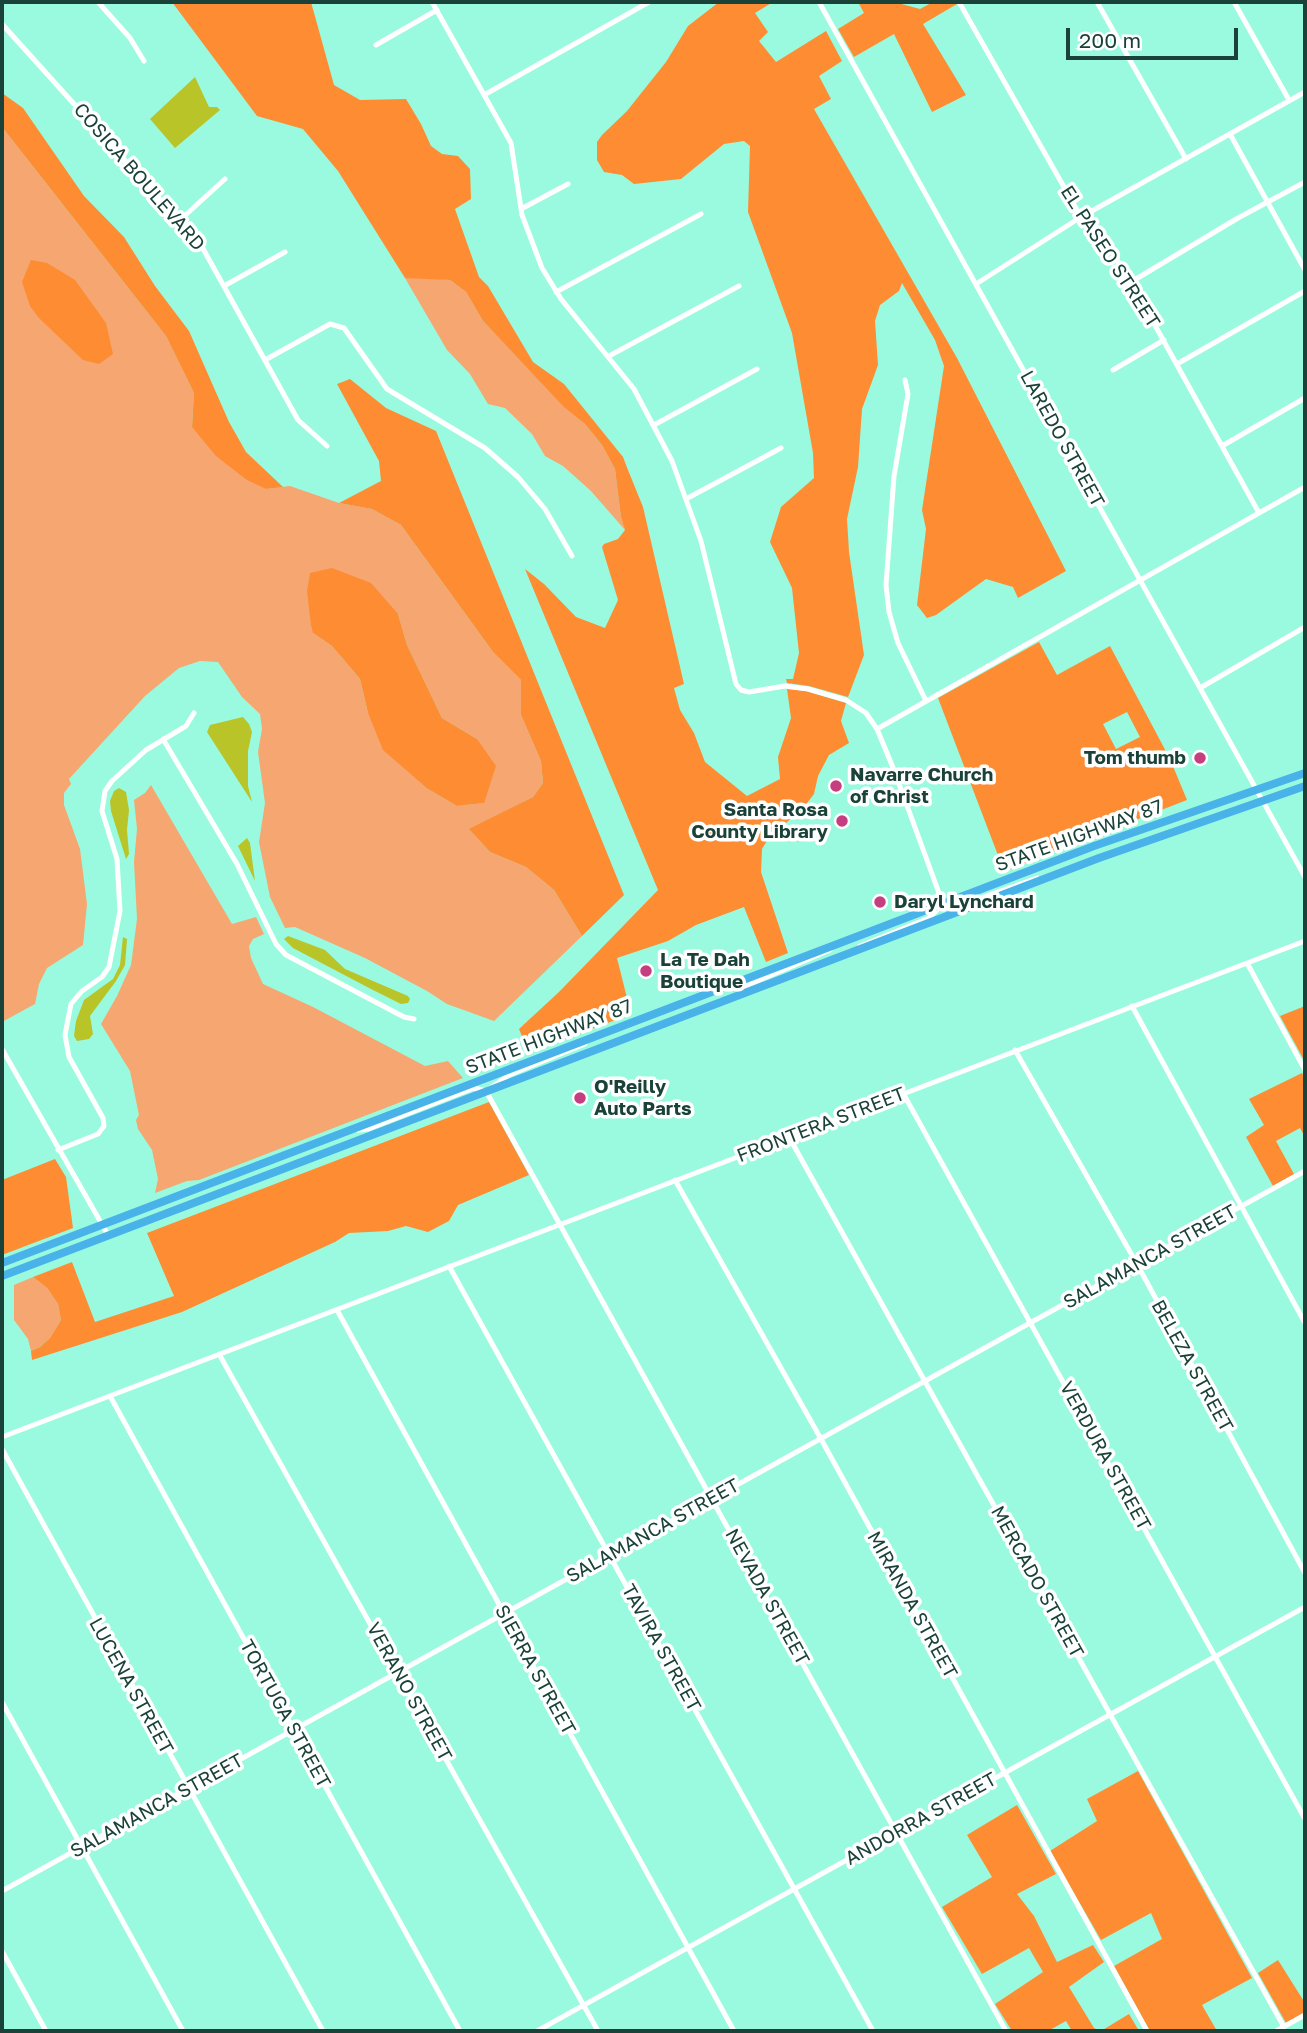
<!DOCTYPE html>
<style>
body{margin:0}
#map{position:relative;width:1307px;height:2033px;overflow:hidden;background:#9afadf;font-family:"Golos Text",sans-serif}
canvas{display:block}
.frame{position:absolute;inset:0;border:4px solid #1a4238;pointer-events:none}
.scale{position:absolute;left:1066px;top:28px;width:172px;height:32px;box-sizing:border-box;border:4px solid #1a4238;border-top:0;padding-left:9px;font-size:21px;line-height:24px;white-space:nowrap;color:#1a4238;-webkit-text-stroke:5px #fff;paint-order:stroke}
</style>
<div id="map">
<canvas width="1307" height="2033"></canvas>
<div class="frame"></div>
<div class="scale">200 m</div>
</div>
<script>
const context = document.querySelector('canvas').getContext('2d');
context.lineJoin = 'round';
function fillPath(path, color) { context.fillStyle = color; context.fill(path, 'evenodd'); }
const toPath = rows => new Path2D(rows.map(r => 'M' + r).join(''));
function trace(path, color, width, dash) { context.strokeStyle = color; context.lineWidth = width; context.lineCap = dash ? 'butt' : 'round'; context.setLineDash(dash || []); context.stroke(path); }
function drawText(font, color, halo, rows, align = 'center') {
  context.font = font + ' "Golos Text",sans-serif'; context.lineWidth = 7; context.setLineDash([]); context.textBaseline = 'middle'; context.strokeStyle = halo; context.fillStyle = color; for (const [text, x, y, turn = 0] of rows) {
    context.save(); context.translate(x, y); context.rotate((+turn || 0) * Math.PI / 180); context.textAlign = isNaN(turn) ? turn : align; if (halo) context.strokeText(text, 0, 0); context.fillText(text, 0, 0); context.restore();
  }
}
const green = toPath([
 [2,127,166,336,194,393,192,427,266,489,290,486,339,503,372,509,401,525,493,652,521,680,521,715,541,761,543,783,533,797,470,830,490,852,526,867,554,890,582,936,494,1021,447,1004,427,991,365,958,295,927,285,928,270,897,259,842,265,803,258,752,262,729,260,714,242,697,218,662,200,661,179,668,145,696,69,779,71,784,64,793,64,805,80,849,87,904,83,945,47,968,39,984,35,1004,2,1022],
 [398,614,407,645,442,718,477,739,484,803,457,806,428,789,368,713,360,679,332,646,313,633],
 [419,277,450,280,466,292,483,321,564,406,585,424,602,445,615,469,621,517,625,530,591,491,563,466,545,456,532,434,505,408,488,404,470,374,447,350,405,278],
 [151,785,232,924,256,917,264,934,253,939,249,946,251,958,263,984,313,1007,425,1066,448,1061,463,1078,199,1180,187,1181,155,1193,158,1179,152,1150,138,1129,136,1120,139,1115,130,1071,101,1024,117,996,131,965,137,919,134,862,137,829,134,800,145,793],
 [33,1277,47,1288,58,1304,61,1320,50,1338,40,1347,31,1351,28,1339,14,1320,14,1285]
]);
const forest = toPath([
 [172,2,311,2,334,85,360,100,406,99,421,124,431,146,442,154,458,156,470,169,471,199,455,209,479,277,488,286,533,362,564,384,623,457,628,470,643,507,684,684,674,688,680,710,694,733,705,762,747,796,780,779,778,757,791,718,787,689,806,691,846,703,841,721,849,743,829,755,818,776,814,794,804,807,768,839,762,849,761,872,788,953,766,962,744,907,696,925,668,941,617,958,631,1014,558,1042,527,1048,519,1029,559,992,658,890,525,569,544,584,576,617,605,628,618,600,602,547,604,544,618,539,625,530,621,517,615,469,602,445,585,424,564,407,483,321,466,292,450,280,405,278,338,171,303,129,257,116],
 [719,2,773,2,755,13,768,32,759,41,776,62,826,31,842,61,819,76,831,99,814,109,957,358,1066,571,1018,598,1013,587,986,579,936,615,927,618,917,605,926,529,922,510,944,366,935,340,902,283,899,291,880,305,875,321,878,365,862,409,858,467,847,519,849,552,864,655,848,697,809,686,787,683,786,679,793,679,799,653,792,588,770,542,781,507,814,478,813,453,792,333,748,212,750,146,744,141,724,144,681,179,634,184,622,175,604,172,597,160,597,142,602,135,627,111,666,62,688,26],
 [858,2,894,2,920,9,933,2,956,2,957,4,923,24,966,95,932,112,894,34,854,57,838,29,864,13],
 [2,93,23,108,84,196,124,237,155,286,189,331,229,422,246,452,283,487,266,489,247,480,216,456,192,427,194,393,166,336,2,127],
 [31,260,47,263,75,280,106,323,113,354,99,364,83,360,39,318,30,306,22,282],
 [350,379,386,408,436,431,624,895,582,936,554,890,526,867,490,852,469,829,533,797,543,783,541,761,521,715,521,680,493,652,401,525,372,509,339,503,381,481,379,461,337,384],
 [332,568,371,583,398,614,407,645,442,718,477,739,496,766,484,803,457,806,428,789,383,750,368,713,360,679,332,646,313,633,311,625,307,591,310,573],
 [1039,642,1057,675,1110,646,1170,759,1187,800,1004,871,938,698],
 [1127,712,1140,737,1116,749,1103,724],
 [1305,1006,1305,1062,1280,1016],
 [1302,1073,1305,1079,1305,1137,1300,1128,1276,1141,1294,1174,1273,1186,1246,1137,1264,1125,1249,1099],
 [489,1102,529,1175,458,1205,449,1221,428,1232,406,1226,388,1231,349,1233,335,1242,182,1312,32,1360,31,1351,40,1347,50,1338,61,1320,58,1304,47,1288,33,1277,72,1262,95,1322,174,1296,147,1233],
 [55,1159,66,1177,73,1228,2,1255,2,1180],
 [1138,1771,1252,1978,1202,2005,1217,2031,1150,2031,1114,1966,1162,1939,1151,1913,1101,1940,1050,1851,1097,1821,1087,1799],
 [1017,1805,1056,1874,1017,1894,1034,1916,1057,1962,1093,1945,1104,1962,1069,1987,1094,2028,1100,2031,1072,2031,1066,2021,1048,2031,1012,2031,995,2004,1043,1972,1029,1948,982,1974,942,1907,992,1877,967,1835],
 [1278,1960,1305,2003,1305,2012,1286,2023,1258,1973],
 [1129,2014,1139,2031,1101,2031]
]);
const water = toPath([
 [195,77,209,107,217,107,220,110,175,148,150,119],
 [243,717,249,724,252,732,248,751,248,786,252,802,207,732,210,725],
 [119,788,126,792,129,810,127,830,129,854,126,859,111,811,110,801,114,791],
 [247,838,250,843,255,881,238,846],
 [288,936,325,950,345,969,408,996,410,999,408,1003,401,1004,371,989,293,948,284,939],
 [123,937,127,939,125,965,116,981,90,1016,93,1034,89,1039,77,1041,74,1036,76,1021,84,1000,113,979,120,965]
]);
const minor = toPath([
 [98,2,130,38,144,61],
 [432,2,511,143,522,215,542,268,561,299,634,389,672,461,701,541,736,684,741,690,749,692,785,686,808,689,846,700,866,713,877,729,894,770,943,904],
 [819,2,1305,877],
 [959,2,1081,217,1092,220,1131,282,1259,513],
 [1097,2,1186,159],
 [1234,2,1289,100],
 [2,24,201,245,298,420,327,446],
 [376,45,437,10],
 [484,95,649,2],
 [1230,134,1305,270],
 [521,209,568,184],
 [180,220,225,179],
 [1131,282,1238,218,1305,182],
 [976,284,1081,217,1305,92],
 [224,286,285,252],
 [556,292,701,214],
 [609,356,739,286],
 [265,360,330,324,344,328,387,389,485,448,518,477,545,509,572,556],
 [1177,364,1305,291],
 [1113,370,1164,340],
 [905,380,908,394,894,476,886,585,889,612,898,643,926,701],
 [654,425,757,369],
 [1222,446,1305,398],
 [686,499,781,448],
 [1200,688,1305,627],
 [877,729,1305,487],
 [163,739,237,864,276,944,286,955,404,1017,414,1019],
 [946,904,967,903,1037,878],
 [860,946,929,918,941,906],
 [1247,963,1305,1070],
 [742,994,744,987,748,985,830,950],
 [1132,1006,1305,1323],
 [2,1049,108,1235],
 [1015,1050,1137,1264,1305,1573],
 [486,1091,1006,2031],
 [903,1093,1305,1819],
 [358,1130,368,1129,474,1088,486,1091,509,1075,585,1044],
 [789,1137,1284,2027],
 [58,1150,98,1134,104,1126,103,1118,69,1057,65,1035,71,1004,82,991,102,977,109,967,120,911,117,859,102,811,105,791,112,781,146,750,186,726,194,713],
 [675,1180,821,1439,1147,2031],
 [449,1266,873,2031],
 [337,1310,734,2031],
 [219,1354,598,2031],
 [110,1396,460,2031],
 [2,1437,1305,941],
 [2,1449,323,2031],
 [2,1702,183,2031],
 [2,1891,1305,1171],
 [2,1951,46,2031],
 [537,2031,1305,1607],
 [1276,2031,1305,2015]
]);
const highway = toPath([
 [2,1263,1094,846,1305,773],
 [2,1276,1099,858,1305,786]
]);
const markers = [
 [1200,758,7,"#c53f80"],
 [836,786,7,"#c53f80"],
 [842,821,7,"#c53f80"],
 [880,902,7,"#c53f80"],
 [646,971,7,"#c53f80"],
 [580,1098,7,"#c53f80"]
];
const streetNames = [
 ["COSICA BOULEVARD",139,177,49],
 ["EL PASEO STREET",1110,257,57],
 ["LAREDO STREET",1062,439,61],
 ["STATE HIGHWAY 87",1079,836,-20],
 ["STATE HIGHWAY 87",549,1037,-21],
 ["FRONTERA STREET",821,1125,-21],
 ["SALAMANCA STREET",1150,1257,-29],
 ["BELEZA STREET",1192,1366,61],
 ["VERDURA STREET",1105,1456,61],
 ["SALAMANCA STREET",653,1531,-29],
 ["MERCADO STREET",1037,1582,61],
 ["NEVADA STREET",767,1597,61],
 ["MIRANDA STREET",912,1605,61],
 ["TAVIRA STREET",661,1648,61],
 ["SIERRA STREET",535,1670,61],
 ["LUCENA STREET",131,1686,61],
 ["VERANO STREET",409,1692,61],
 ["TORTUGA STREET",285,1714,61],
 ["SALAMANCA STREET",157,1806,-29],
 ["ANDORRA STREET",921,1819,-29]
];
const poiNames = [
 ["Tom thumb",1186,758,"right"],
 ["Navarre Church",850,775],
 ["of Christ",850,797],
 ["Santa Rosa",828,810,"right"],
 ["County Library",828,832,"right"],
 ["Daryl Lynchard",894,902],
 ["La Te Dah",660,960],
 ["Boutique",660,982],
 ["O'Reilly",594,1087],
 ["Auto Parts",594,1109]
];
fillPath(green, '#f6a670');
fillPath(forest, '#fd8c33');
fillPath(water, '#b8c427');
trace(minor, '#fff', 5);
trace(highway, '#49b3e9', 8);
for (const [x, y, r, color] of markers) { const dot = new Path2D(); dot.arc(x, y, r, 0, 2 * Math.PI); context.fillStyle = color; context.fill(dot); trace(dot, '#fff', 2.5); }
drawText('19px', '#1a4238', '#fff', streetNames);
drawText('bold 19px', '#1a4238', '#fff', poiNames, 'left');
</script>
